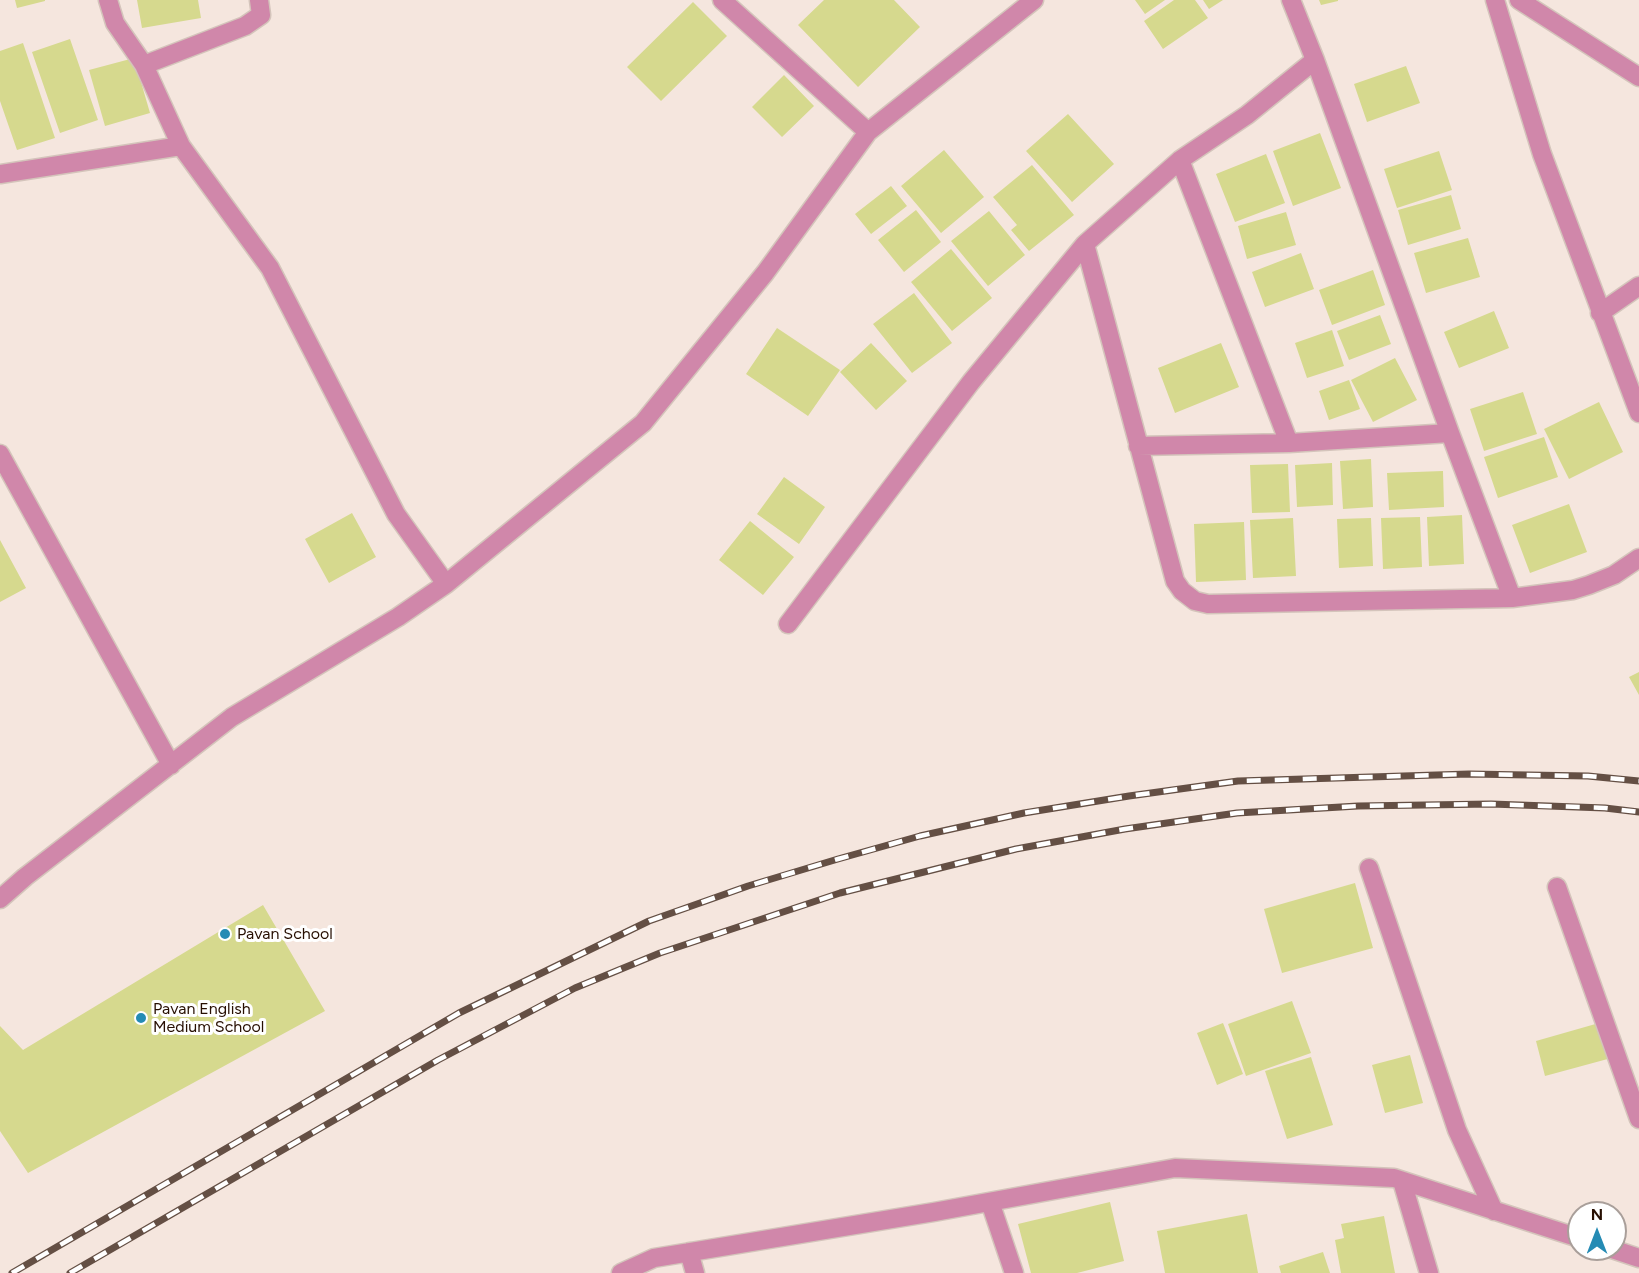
<!DOCTYPE html>
<style>
body{margin:0}
#map{position:relative;width:1639px;height:1273px;overflow:hidden;background:#f5e6de;font-family:Figtree,sans-serif}
canvas{display:block}
.north{position:absolute;left:1567px;top:1201px;width:60px;height:60px;box-sizing:border-box;background:#fff;border:2px solid #a99f9a;border-radius:50%;rotate:0deg;font-size:16px;font-weight:700;line-height:24px;text-align:center;color:#270f02}
.north::after{content:'';display:block;margin:auto;width:21px;height:27px;background:#258bb4;clip-path:polygon(50% 0,100% 100%,50% 72%,0 100%)}
</style>
<div id="map">
<canvas width="1639" height="1273"></canvas>
<div class="north">N</div>
</div>
<script>
const context = document.querySelector('canvas').getContext('2d');
context.lineJoin = 'round';
function fillPath(path, color) { context.fillStyle = color; context.fill(path, 'evenodd'); }
const toPath = rows => new Path2D(rows.map(r => 'M' + r).join(''));
function trace(path, color, width, dash) { context.strokeStyle = color; context.lineWidth = width; context.lineCap = dash ? 'butt' : 'round'; context.setLineDash(dash || []); context.stroke(path); }
function drawText(font, color, halo, rows, align = 'center') {
  context.font = font + ' Figtree,sans-serif'; context.lineWidth = 6; context.setLineDash([]); context.textBaseline = 'middle'; context.strokeStyle = halo; context.fillStyle = color; for (const [text, x, y, turn = 0] of rows) {
    context.save(); context.translate(x, y); context.rotate((+turn || 0) * Math.PI / 180); context.textAlign = isNaN(turn) ? turn : align; if (halo) context.strokeText(text, 0, 0); context.fillText(text, 0, 0); context.restore();
  }
}
const building = toPath([
 [15,0,45,0,45,1,17,8],
 [137,0,198,0,201,18,142,28],
 [824,0,894,0,920,27,858,87,798,25],
 [1135,0,1165,0,1145,14],
 [1174,0,1195,0,1208,18,1163,49,1144,21],
 [1203,0,1223,0,1209,9],
 [1319,0,1338,0,1338,1,1321,5],
 [693,2,727,36,661,101,627,67],
 [70,39,98,120,60,133,32,52],
 [23,43,55,138,17,150,0,101,0,51],
 [134,58,150,113,105,126,89,70],
 [1406,66,1420,103,1367,122,1354,84],
 [784,75,814,106,782,137,752,107],
 [1068,114,1114,164,1072,202,1026,151],
 [1320,133,1341,188,1293,206,1273,151],
 [944,150,984,197,941,233,901,186],
 [1439,151,1452,190,1397,208,1384,169],
 [1266,154,1285,203,1235,222,1216,174],
 [1032,165,1074,215,1029,251,1011,230,1017,225,993,197],
 [891,186,907,206,871,234,855,214],
 [1451,195,1461,229,1408,245,1398,210],
 [916,210,941,242,904,272,878,240],
 [989,211,1025,255,988,286,951,241],
 [1286,212,1296,245,1247,259,1238,226],
 [1468,238,1480,277,1426,293,1414,253],
 [951,249,992,298,952,331,911,282],
 [1301,253,1314,289,1265,307,1252,272],
 [1373,270,1385,305,1332,325,1319,290],
 [914,293,952,343,912,373,873,324],
 [1494,311,1509,348,1459,368,1444,332],
 [1380,315,1391,344,1349,360,1337,331],
 [777,328,840,370,808,416,746,374],
 [1332,330,1344,366,1307,378,1295,343],
 [871,343,907,381,876,410,840,372],
 [1221,343,1239,387,1175,413,1158,368],
 [1395,358,1417,400,1373,422,1351,380],
 [1349,380,1360,409,1329,420,1319,391],
 [1523,392,1537,434,1484,451,1470,409],
 [1599,402,1623,452,1569,479,1544,429],
 [1544,437,1558,477,1498,498,1484,457],
 [1371,459,1373,507,1343,509,1340,461],
 [1332,463,1333,505,1297,507,1295,465],
 [1288,464,1290,512,1252,513,1250,465],
 [1443,471,1444,507,1389,510,1387,473],
 [784,477,825,507,799,544,757,514],
 [1569,504,1587,552,1530,573,1512,525],
 [352,513,376,557,329,583,305,539],
 [1462,515,1464,564,1429,566,1427,517],
 [1420,517,1422,567,1383,569,1381,518],
 [1293,518,1296,576,1253,578,1250,520],
 [1371,518,1373,566,1339,568,1337,519],
 [750,521,794,557,763,595,719,560],
 [1244,522,1246,580,1196,582,1194,524],
 [0,540,26,588,0,602],
 [1639,672,1639,695,1629,677],
 [1355,883,1373,948,1282,973,1264,909],
 [263,905,325,1011,28,1173,0,1131,0,1026,23,1050],
 [1292,1001,1311,1053,1246,1076,1228,1024],
 [1606,1021,1615,1057,1545,1076,1536,1041],
 [1223,1023,1243,1074,1217,1085,1197,1033],
 [1410,1055,1423,1103,1385,1113,1372,1065],
 [1311,1057,1333,1125,1287,1139,1265,1071],
 [1110,1202,1124,1261,1077,1273,1031,1273,1018,1224],
 [1247,1214,1258,1273,1165,1273,1157,1231],
 [1384,1216,1395,1273,1341,1273,1335,1240,1344,1238,1341,1224],
 [1323,1252,1330,1273,1281,1273,1279,1266]
]);
const minor = toPath([
 [108,0,115,23,144,65,181,146,270,268,396,514,446,584],
 [722,0,868,132],
 [1291,0,1315,60,1450,433,1512,598],
 [1495,0,1542,154,1639,413],
 [1519,0,1639,77],
 [144,65,245,26,261,15,259,0],
 [1180,160,1289,443],
 [0,174,181,146],
 [1085,244,1180,160,1247,115,1315,60],
 [1600,313,1639,286],
 [1138,446,1289,443,1450,433],
 [0,454,171,765],
 [788,624,971,382,1085,244,1175,581,1182,591,1195,601,1208,604,1512,598,1573,590,1589,585,1614,575,1639,558],
 [1369,868,1457,1130,1494,1211],
 [1557,887,1639,1119],
 [0,899,25,877,232,717,398,617,446,584,643,423,765,273,868,132,1034,0],
 [1402,1181,1429,1273],
 [990,1202,1014,1273],
 [1612,1249,1639,1258],
 [689,1252,695,1273],
 [621,1273,654,1258,934,1212,1175,1168,1394,1178,1579,1238]
]);
const rail = toPath([
 [12,1273,459,1013,649,921,748,886,838,859,920,836,1024,813,1129,796,1238,781,1469,774,1588,776,1639,781],
 [70,1273,438,1060,575,988,660,953,840,893,1016,849,1125,829,1237,813,1358,806,1491,804,1605,808,1639,812]
]);
const markers = [
 [225,934,6,"#258bb4"],
 [141,1018,6,"#258bb4"]
];
const poiNames = [
 ["Pavan School",237,934],
 ["Pavan English",153,1009],
 ["Medium School",153,1027]
];
fillPath(building, '#d6d98e');
trace(minor, '#d4c4bb', 21);
trace(minor, '#d087aa', 18);
trace(rail, '#644f44', 7);
trace(rail, '#fff', 4.5, [14]);
for (const [x, y, r, color] of markers) { const dot = new Path2D(); dot.arc(x, y, r, 0, 2 * Math.PI); context.fillStyle = color; context.fill(dot); trace(dot, '#fff', 2); }
drawText('16px', '#270f02', '#fff', poiNames, 'left');
</script>
